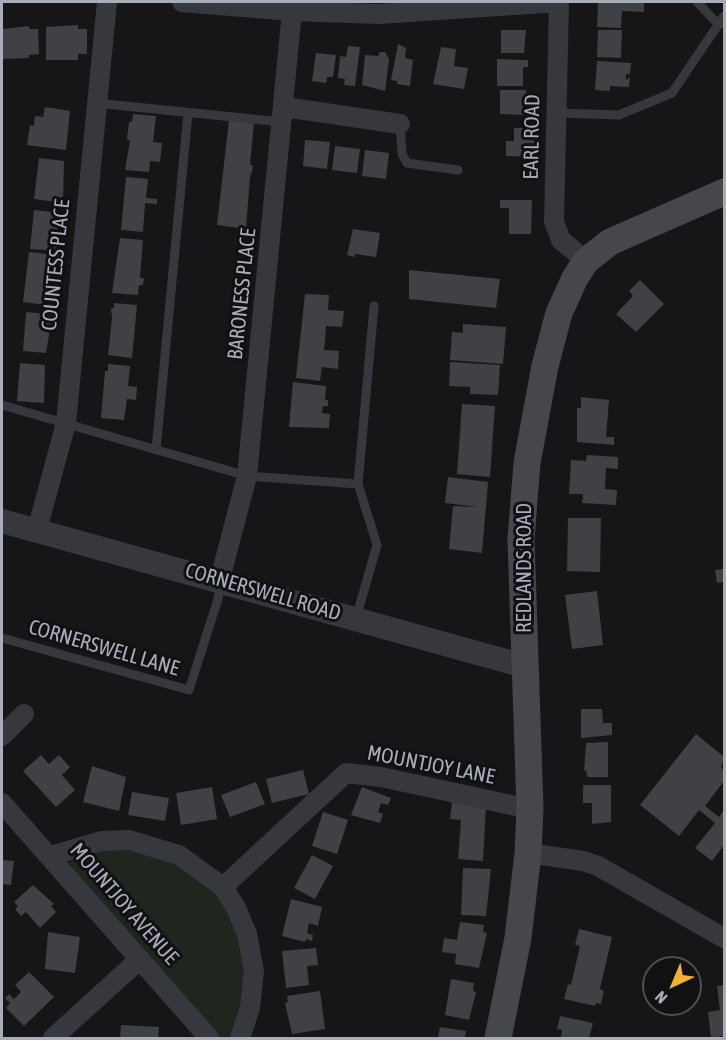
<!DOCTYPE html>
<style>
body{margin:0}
#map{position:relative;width:726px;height:1040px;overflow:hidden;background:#161618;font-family:"Asap Condensed",sans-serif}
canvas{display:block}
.frame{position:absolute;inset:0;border:3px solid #a8adb8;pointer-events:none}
.north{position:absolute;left:642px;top:956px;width:60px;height:60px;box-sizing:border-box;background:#111113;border:2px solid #4d4f55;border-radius:50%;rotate:224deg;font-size:16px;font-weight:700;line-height:24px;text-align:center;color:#a8adb8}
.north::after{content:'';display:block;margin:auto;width:21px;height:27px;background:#f2b134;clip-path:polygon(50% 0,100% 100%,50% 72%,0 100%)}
</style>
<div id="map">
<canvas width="726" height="1040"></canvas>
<div class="frame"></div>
<div class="north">N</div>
</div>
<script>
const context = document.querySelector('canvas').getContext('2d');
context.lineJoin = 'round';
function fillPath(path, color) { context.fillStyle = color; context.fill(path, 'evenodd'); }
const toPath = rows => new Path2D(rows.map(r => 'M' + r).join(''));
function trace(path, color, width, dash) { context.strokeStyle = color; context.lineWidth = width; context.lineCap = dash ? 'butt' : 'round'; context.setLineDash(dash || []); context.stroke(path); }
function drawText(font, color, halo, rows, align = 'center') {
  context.font = font + ' "Asap Condensed",sans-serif'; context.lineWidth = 6; context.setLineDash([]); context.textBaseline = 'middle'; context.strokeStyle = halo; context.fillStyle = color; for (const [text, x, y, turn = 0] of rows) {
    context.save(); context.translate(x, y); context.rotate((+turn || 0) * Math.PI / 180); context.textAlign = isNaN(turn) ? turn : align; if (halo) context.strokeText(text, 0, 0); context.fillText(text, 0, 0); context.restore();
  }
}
const green = toPath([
 [112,848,151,853,188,869,220,897,238,929,247,974,236,1031,230,1038,219,1038,71,868,69,863,76,856]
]);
const building = toPath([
 [598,2,644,2,644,12,622,11,621,28,597,27],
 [78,25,78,29,87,29,87,54,78,54,78,60,46,60,46,27],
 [29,26,29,29,38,29,39,54,29,55,29,58,2,59,2,29],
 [501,30,526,30,524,53,501,53],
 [598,30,622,30,621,58,597,57],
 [398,44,406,48,405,58,413,60,410,86,397,84,397,81,391,80],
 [348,46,360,47,355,86,344,85,345,79,338,78,340,56,346,57],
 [441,47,456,49,454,66,468,68,464,89,433,84],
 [380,52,385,52,389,59,385,91,362,85,365,55,378,56],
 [316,53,336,55,333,77,327,77,326,83,312,81],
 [497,59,528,60,528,67,523,67,523,86,497,86],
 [597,61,631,63,630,74,626,74,626,80,630,77,629,87,610,86,610,91,595,90],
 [500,90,526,90,526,104,529,106,526,115,500,114],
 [45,107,70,111,66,150,27,145,30,125,34,126,35,116,43,117],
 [133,114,156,116,153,142,162,143,160,162,150,161,149,172,125,170,130,141,127,139,129,122,132,122],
 [229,120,254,122,250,165,253,165,252,172,250,176,246,229,217,225],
 [514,128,535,128,538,147,533,146,533,157,506,156,506,141,514,141],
 [305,140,330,142,327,169,303,166],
 [335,146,360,149,357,173,332,170],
 [365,150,389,153,386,179,362,176],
 [39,158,64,161,63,203,34,199],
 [126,177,148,179,146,198,157,199,157,204,145,203,143,232,121,230],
 [500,200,532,200,531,234,509,234,509,208,500,208],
 [34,210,60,213,56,251,30,249],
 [353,229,380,233,376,257,355,254,355,257,347,255],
 [120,238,143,240,140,278,144,278,143,285,139,285,138,295,112,293],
 [29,252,47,254,47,260,57,261,54,306,23,302],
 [409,270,500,279,496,308,409,299],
 [640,280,664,304,636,332,616,314,633,296,629,291],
 [305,294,329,295,328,310,344,311,342,327,326,326,325,341,324,350,339,351,338,369,322,367,320,381,296,378],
 [114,303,137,305,132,358,108,355,112,318,111,308,114,308],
 [26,312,49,314,48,323,51,323,46,353,23,351],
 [463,324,506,327,503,364,450,360,452,332,463,333],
 [450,362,500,365,498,395,470,394,470,387,449,386],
 [20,363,45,365,44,403,17,401],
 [108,364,130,366,128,386,137,387,136,400,127,399,124,420,101,418,105,371,108,371],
 [293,382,326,386,325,400,328,400,328,406,323,406,322,413,330,414,329,428,289,427],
 [581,397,609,400,606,437,614,437,614,445,577,442,577,408,581,408],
 [462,404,495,406,490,477,457,474],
 [587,455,618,457,618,469,606,468,605,489,617,490,616,505,582,503,583,494,569,494,571,460,586,461],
 [448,477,488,482,482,553,449,549,453,506,479,507,445,503],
 [568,518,601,518,600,572,567,571],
 [724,569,724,582,717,583,715,570],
 [597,591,603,645,572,649,565,595],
 [581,709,602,709,603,723,612,723,612,735,581,738],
 [696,734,724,757,721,768,724,770,724,781,705,806,719,817,724,810,724,845,712,861,695,848,715,823,699,810,679,836,640,805],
 [608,742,608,777,587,777,586,770,584,771,586,743],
 [41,755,49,764,59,755,70,767,62,775,75,790,56,807,23,771],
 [92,766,126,777,119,811,83,802],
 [303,770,309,794,272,803,266,779],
 [256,782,265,804,230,817,221,795],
 [583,785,611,785,611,822,592,824,592,803,583,803],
 [212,787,217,819,181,825,176,793],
 [362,787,391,798,388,805,381,803,378,812,383,814,380,823,351,815],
 [132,792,169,798,165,821,128,815],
 [452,802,486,805,483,861,458,859,461,820,450,819],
 [323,812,348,820,337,854,312,846],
 [312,855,333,866,315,899,294,888],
 [2,860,14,861,11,885,2,884],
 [463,868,491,869,486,916,461,915],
 [33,885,54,904,51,906,56,912,40,928,26,912,21,916,15,909,18,906,14,902],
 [291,899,322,907,318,926,309,923,307,933,313,935,312,941,306,939,305,942,282,936],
 [460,922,484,925,483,932,487,933,479,968,455,964,456,954,442,952,444,938,457,940],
 [579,929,612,937,600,989,604,991,601,1004,596,1003,595,1006,564,999,568,984,571,985,580,946,575,945],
 [48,932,80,937,75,973,45,969],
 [316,948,318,965,307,966,309,985,286,988,282,951],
 [29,972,54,997,24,1026,6,1008,10,1003,5,998,9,994,14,999,21,992,15,985],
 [451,979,474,983,473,991,476,992,469,1020,445,1015],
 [724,985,724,1036,711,1038,708,1012,720,1010,717,986],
 [320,991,325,1029,292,1034,285,1003,288,1002,287,996],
 [560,1016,593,1023,589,1038,561,1038,562,1030,557,1029],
 [121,1025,159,1027,158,1038,120,1038],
 [440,1027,466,1031,465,1038,438,1038]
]);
const service = toPath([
 [697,2,719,25],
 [96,103,282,122],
 [557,113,619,115,672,93,724,16],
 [400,124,402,154,407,163,458,170],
 [2,405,247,476,358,484],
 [156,450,188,113],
 [356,618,377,545,358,484,374,306],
 [2,638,189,690,218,599,220,583]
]);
const minor = toPath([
 [182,2,292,11,379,14,559,2],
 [559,2,554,222,561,240,586,261],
 [284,107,400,124],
 [37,530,66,423,107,2],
 [220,579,247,476,292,11],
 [2,736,24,714],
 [2,803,209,1038],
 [528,853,583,861,598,866,724,938],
 [51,856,101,841,129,840,179,855,223,887,236,908,247,934,254,971,250,1008,240,1038],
 [223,887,346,773,381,777,530,809],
 [53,1038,140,959]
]);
const tertiary = toPath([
 [2,521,524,666]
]);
const secondary = toPath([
 [498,1038,518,938,528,853,530,809,521,539,527,463,545,366,559,313,575,278,586,261,610,242,724,192]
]);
const streetNames = [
 ["EARL ROAD",532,137,-89],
 ["COUNTESS PLACE",56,265,-84],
 ["BARONESS PLACE",242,294,-84],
 ["REDLANDS ROAD",524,568,-90],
 ["CORNERSWELL ROAD",263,592,16],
 ["CORNERSWELL LANE",104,648,16],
 ["MOUNTJOY LANE",431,765,11],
 ["MOUNTJOY AVENUE",124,904,49]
];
fillPath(green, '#1e261f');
fillPath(building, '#404145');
trace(service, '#37383d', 9);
trace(minor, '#37383d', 20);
trace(tertiary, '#37383d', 24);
trace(secondary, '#45474d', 27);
drawText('21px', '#a8adb8', '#111113', streetNames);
</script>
